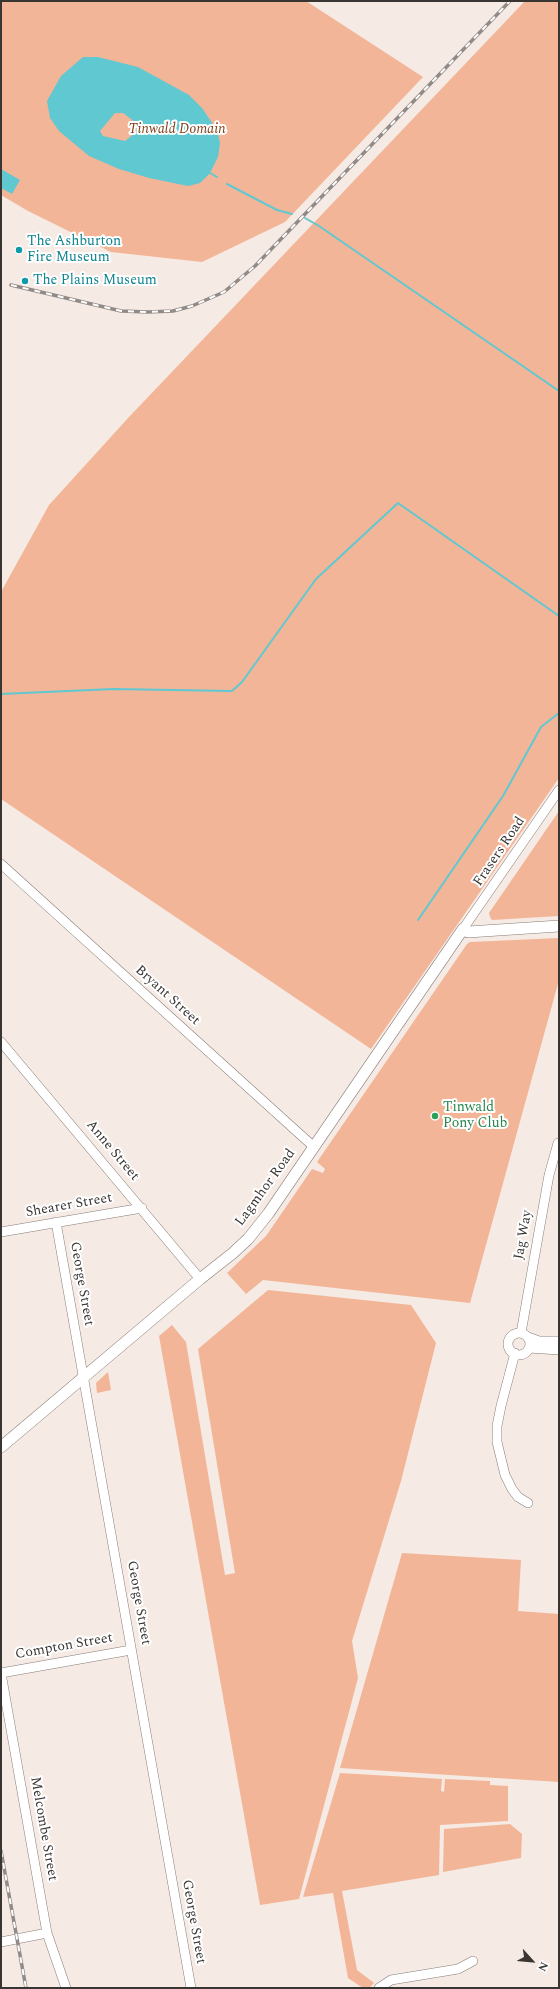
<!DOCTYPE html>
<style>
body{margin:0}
#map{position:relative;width:560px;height:1989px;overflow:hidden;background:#f6eae4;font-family:Spectral,serif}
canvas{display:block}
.frame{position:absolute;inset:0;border:2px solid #393533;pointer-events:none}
.north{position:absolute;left:512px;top:1941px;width:40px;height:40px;-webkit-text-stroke:3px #fff;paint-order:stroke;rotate:117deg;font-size:11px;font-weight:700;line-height:16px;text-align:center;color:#393533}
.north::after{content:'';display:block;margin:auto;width:14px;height:18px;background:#393533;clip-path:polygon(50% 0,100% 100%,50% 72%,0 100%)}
</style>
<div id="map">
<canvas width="560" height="1989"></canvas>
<div class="frame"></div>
<div class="north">N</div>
</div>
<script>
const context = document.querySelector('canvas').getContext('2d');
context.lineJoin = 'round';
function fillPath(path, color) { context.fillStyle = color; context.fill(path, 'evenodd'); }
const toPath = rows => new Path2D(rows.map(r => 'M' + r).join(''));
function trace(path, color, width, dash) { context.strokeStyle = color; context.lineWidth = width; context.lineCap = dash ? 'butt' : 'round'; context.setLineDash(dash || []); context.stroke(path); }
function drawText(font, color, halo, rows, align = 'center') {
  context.font = font + ' Spectral,serif'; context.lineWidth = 4; context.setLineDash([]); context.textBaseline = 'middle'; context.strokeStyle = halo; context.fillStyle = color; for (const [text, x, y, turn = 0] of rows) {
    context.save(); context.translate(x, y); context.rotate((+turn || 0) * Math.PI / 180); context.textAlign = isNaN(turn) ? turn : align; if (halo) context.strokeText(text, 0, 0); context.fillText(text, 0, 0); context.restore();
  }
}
const green = toPath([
 [1,1,306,1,423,77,285,222,202,262,111,252,28,211,1,195],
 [525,1,559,1,559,778,371,1049,1,799,1,592,49,505,129,417],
 [559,811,559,916,492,920,490,917,489,913],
 [559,938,559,980,470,1303,263,1280,246,1294,227,1273,266,1236,312,1169,323,1173,325,1169,317,1162,467,944,470,942],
 [268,1290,411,1305,436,1343,401,1481,352,1641,358,1678,299,1899,260,1905,159,1336,172,1325,186,1342,225,1575,235,1573,198,1349],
 [108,1372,111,1390,97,1393,96,1383],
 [402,1553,521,1560,518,1611,559,1614,559,1782,340,1768],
 [340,1773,442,1779,441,1791,444,1792,445,1779,490,1781,490,1785,508,1786,508,1821,440,1825,439,1875,342,1891,357,1970,374,1983,369,1988,363,1988,348,1978,333,1893,303,1897],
 [510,1824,522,1834,521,1858,443,1872,444,1829]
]);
const water = toPath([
 [83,57,98,57,138,67,189,95,202,108,217,130,220,143,218,157,210,173,200,183,188,186,149,178,119,169,89,156,59,131,50,118,47,101,61,76],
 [115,113,123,113,139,125,135,133,125,141,103,136,100,131],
 [1,169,20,180,12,194,1,188]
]);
const stream = toPath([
 [210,173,217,177],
 [227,184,277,210,292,214],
 [305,218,319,226,559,391],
 [1,694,113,689,232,691,242,682,316,579,398,503,559,616],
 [418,920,503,796,541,727,559,713]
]);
const minor = toPath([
 [1,864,314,1147],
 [463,929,559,790],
 [1,1042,200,1279],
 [56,1222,191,1988],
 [1,1232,142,1208],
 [521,1333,549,1175,558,1143],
 '508 1344a11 11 0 1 1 22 0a11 11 0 1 1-22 0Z',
 [528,1337,539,1341,559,1341],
 [529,1348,559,1350],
 [515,1353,501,1406,497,1426,497,1442,505,1475,512,1489,518,1497,528,1503],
 [1,1942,47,1933],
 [66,1988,47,1933,1,1673,131,1650],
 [379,1988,391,1980,458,1969,473,1961]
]);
const tertiary = toPath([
 [1,1447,200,1279,233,1253,248,1239,268,1214,463,929,468,932,559,926]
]);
const rail = toPath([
 [11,285,121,311,148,312,173,311,192,306,224,292,255,266,510,1],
 [1,1851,26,1988]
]);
const markers = [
 [19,250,4,"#0f9aa8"],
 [25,281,4,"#0f9aa8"],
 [435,1116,4,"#2e9e5b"]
];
const parkNames = [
 ["Tinwald Domain",177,130]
];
const cultureNames = [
 ["The Ashburton",27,242],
 ["Fire Museum",27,258],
 ["The Plains Museum",33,281]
];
const streetNames = [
 ["Frasers Road",500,852,-56],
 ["Bryant Street",167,996,42],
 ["Anne Street",112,1151,50],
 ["Lagmhor Road",266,1188,-54],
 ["Shearer Street",69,1206,-10],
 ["Jag Way",524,1235,-80],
 ["George Street",81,1284,80],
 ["George Street",138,1603,80],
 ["Compton Street",64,1647,-10],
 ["Melcombe Street",43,1829,80],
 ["George Street",193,1922,80]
];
const leisureNames = [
 ["Tinwald",443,1108],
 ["Pony Club",443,1124]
];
fillPath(green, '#f3b597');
fillPath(water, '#5fc8d1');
trace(stream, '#5fc8d1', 2);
trace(minor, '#877c77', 10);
trace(tertiary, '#877c77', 12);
trace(minor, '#fff', 9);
trace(tertiary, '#fff', 11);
trace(rail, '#928a87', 3.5);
trace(rail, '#fff', 2, [6]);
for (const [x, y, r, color] of markers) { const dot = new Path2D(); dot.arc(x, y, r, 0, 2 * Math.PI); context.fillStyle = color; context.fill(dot); trace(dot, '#fff', 1.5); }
drawText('italic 14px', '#7f3e19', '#fff', parkNames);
drawText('14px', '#0d838f', '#fff', cultureNames, 'left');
drawText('14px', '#393533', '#fff', streetNames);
drawText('14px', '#27864d', '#fff', leisureNames, 'left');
</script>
